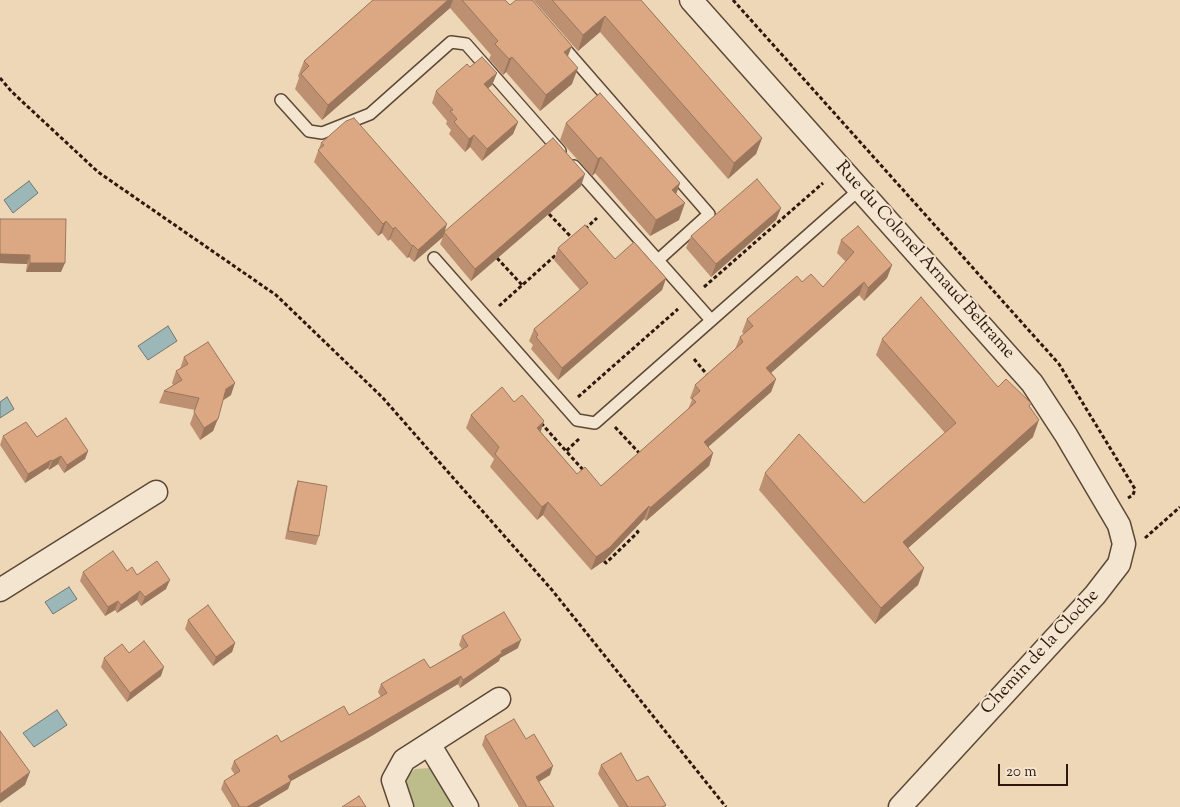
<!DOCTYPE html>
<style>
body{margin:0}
#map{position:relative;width:1180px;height:807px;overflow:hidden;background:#eed7b6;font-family:"Sorts Mill Goudy",serif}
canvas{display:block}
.scale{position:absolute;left:998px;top:764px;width:70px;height:22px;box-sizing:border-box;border:2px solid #2d180d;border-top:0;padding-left:6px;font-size:15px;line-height:18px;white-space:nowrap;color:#2d180d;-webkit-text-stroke:4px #f4e5d0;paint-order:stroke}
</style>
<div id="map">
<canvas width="1180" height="807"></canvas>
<div class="scale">20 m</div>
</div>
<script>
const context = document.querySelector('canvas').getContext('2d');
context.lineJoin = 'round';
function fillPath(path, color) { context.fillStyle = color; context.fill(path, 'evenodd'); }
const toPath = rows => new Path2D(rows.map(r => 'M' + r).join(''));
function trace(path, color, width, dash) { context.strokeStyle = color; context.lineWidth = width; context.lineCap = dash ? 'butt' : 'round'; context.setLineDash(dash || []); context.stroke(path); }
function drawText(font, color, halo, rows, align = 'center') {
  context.font = font + ' "Sorts Mill Goudy",serif'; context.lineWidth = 4; context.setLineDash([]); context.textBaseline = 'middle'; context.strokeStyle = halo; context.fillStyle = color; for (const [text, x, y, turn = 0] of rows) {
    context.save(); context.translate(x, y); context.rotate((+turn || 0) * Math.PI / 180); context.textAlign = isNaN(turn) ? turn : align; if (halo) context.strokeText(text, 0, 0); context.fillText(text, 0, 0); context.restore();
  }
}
const green = toPath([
 [430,768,441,784,454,807,412,807,403,780,415,769]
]);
const water = toPath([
 [29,181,38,193,13,213,4,200,29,181],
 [168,326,177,341,148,360,138,346,168,326],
 [7,397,14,409,0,418,0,402,7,397],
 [69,587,77,599,53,614,45,602,69,587],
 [57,710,67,725,34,747,23,733,57,710]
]);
const path = toPath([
 [733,0,1059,364,1135,489,1133,495,1128,498],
 [0,78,12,92,98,172,276,295,382,397,552,590,726,807],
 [549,214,573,239],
 [585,229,597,218],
 [497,258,522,285],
 [704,287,823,183],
 [499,306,558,253],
 [694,359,709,377],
 [578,397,678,309],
 [541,423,566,451],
 [615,427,641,455],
 [579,439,566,451,585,472],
 [1145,538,1180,507],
 [604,561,606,563,638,532,632,525]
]);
const lane = toPath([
 [560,43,709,214,657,261],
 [281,100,309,131,322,133,370,114,451,42,466,44,560,151],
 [574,166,711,320],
 [434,258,577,420,595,423,860,189]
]);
const street = toPath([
 [691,0,1032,383,1066,435,1119,525,1124,544,1119,564,1095,595,900,807],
 [0,590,156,492],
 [429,744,467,807],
 [402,807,393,780,404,760,499,699]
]);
const wall = toPath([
 [373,0,505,0,510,5,568,57,572,84,540,111,506,72,503,75,489,59,491,55,450,8,322,120,295,89,299,78,298,76,304,61],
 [533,0,641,0,762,138,756,154,728,179,600,32,578,51],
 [470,67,497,73,492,85,488,88,518,122,513,134,482,161,470,147,465,152,449,134,451,130,446,124,447,121,432,103,436,91],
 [566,123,680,183,676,194,679,220,650,236,595,173,592,176,560,140],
 [321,143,445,232,581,186,471,281,440,244,443,237,414,262,409,257,407,258,390,239,388,241,382,233,378,236,314,162],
 [781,208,776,220,711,277,686,248,691,236],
 [0,219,61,272,26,272,27,264,0,263],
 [841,240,892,265,887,278,864,301,859,295,771,372,776,379,771,392,708,447,713,453,709,466,646,521,644,519,604,561,591,570,543,515,537,520,490,467,494,459,466,428,471,415,540,431,577,474,601,486,688,409,692,400,690,398,695,385,735,349,740,337,744,334,742,332,747,319,802,282,823,287,846,262,837,253],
 [558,248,615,259,666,278,662,290,558,380,531,349,533,345,529,341,534,329,580,290,554,260],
 [882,339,998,387,1030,407,1033,437,908,548,924,568,918,585,875,624,759,490,765,473,864,503,945,433,876,355],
 [184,357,231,395,223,400,213,431,200,440,190,424,195,410,159,403,164,391,173,385,172,383,176,371,180,369],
 [3,436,37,437,88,451,85,459,64,473,58,464,49,470,48,468,25,483,0,445],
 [298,481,319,536,316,545,285,539,295,489],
 [127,571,166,589,141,606,137,600,117,613,115,610,105,616,80,581,83,572],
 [188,620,235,643,232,652,213,666,185,629],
 [462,636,518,648,500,658,499,661,460,688,458,684,368,738,291,781,288,789,258,807,232,807,221,789,224,781,235,775,231,769,234,761,349,715,381,697,378,692,381,684,430,668,462,649,459,645],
 [129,653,161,676,127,702,101,667,104,658],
 [485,736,526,739,550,775,539,782,554,807,519,807,482,745],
 [601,765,637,781,666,805,665,807,619,807,598,774]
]);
const shadedWall = toPath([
 [448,0,453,0,450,8,322,120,328,105],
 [605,16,600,32,578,51,583,35],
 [572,46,566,61,564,52],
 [512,57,506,72,503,75,509,59],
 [578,68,572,84,540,111,546,95],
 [497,73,492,85,479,96,484,84],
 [518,122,513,134,482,161,487,149],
 [474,135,470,147,465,152,469,139],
 [762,138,756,154,728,179,734,163],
 [601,157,595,173,592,176,598,159],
 [585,174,581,186,471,281,475,269],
 [680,183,674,200,672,190],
 [685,203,679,220,650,236,656,220],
 [781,208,776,220,711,277,716,264],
 [386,221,382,233,378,236,383,224],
 [447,224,443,237,414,262,418,250],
 [395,227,390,239,388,241,393,229],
 [413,245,409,257,407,258,412,246],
 [0,254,30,255,27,264,0,263],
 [30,263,65,263,61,272,26,272],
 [892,265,887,278,864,301,868,288],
 [666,278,662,290,558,380,562,368],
 [864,282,859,295,762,381,766,368],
 [776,379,771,392,699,455,704,442],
 [235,383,231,395,222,401,226,389],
 [218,419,213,431,200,440,204,428],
 [1039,420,1033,437,897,558,903,542],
 [544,421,540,434,537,428],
 [88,451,85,459,64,473,67,465],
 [713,453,709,466,646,521,650,508],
 [61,456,58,464,49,470,52,461],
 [51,460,48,468,25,483,28,474],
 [548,502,543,515,537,520,542,507],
 [649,506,644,519,604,561,591,570,596,557],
 [924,568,918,585,875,624,881,608],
 [170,580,166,589,141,606,145,597],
 [140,591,137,600,117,613,121,605],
 [118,601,115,610,105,616,108,607],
 [521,640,518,648,500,658,499,661,460,688,463,680,501,651],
 [235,643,232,652,213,666,216,657],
 [164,667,161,676,127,702,130,693],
 [461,676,458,684,368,738,291,781,288,789,258,807,247,807,288,776],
 [553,766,550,775,533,785,536,777],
 [30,772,25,785,0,803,0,794]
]);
const building = toPath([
 [373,0,448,0,328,105,301,74,309,66,304,61,373,0],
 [462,0,505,0,510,5,516,0,532,0,572,46,564,52,578,68,546,95,512,57,509,59,495,44,498,41,462,0],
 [552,0,641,0,762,138,734,163,605,16,583,35,552,0],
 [482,57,497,73,484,84,518,122,487,149,474,135,469,139,454,122,457,119,450,111,453,110,436,91,467,64,470,67,482,57],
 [600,93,680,183,672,190,685,203,656,220,601,157,598,159,566,123,600,93],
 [354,118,447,224,418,250,413,245,412,246,395,227,393,229,386,221,383,224,318,150,324,145,321,143,346,121,354,118],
 [553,138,585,174,475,269,444,232,553,138],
 [757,179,781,208,716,264,691,236,757,179],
 [0,219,66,219,65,263,30,263,30,255,0,254,0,219],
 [585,225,615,259,634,242,666,278,562,368,536,337,538,335,534,329,588,283,558,248,585,225],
 [858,226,892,265,868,288,864,282,766,368,776,379,704,442,713,453,650,508,649,506,609,548,596,557,548,502,542,507,495,454,499,447,471,415,502,387,514,402,522,395,544,421,537,428,577,474,585,467,601,486,696,402,692,398,700,391,695,385,743,342,740,337,753,326,747,319,797,276,802,282,811,274,823,287,854,252,841,240,858,226],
 [921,297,998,387,1006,379,1031,403,1029,406,1039,420,903,542,924,568,881,608,765,473,799,434,864,503,956,423,882,339,921,297],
 [208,342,235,383,226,389,218,419,204,428,194,412,199,398,164,391,182,380,176,371,188,364,184,357,208,342],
 [66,418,88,451,67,465,61,456,52,461,51,460,28,474,3,436,26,422,37,437,66,418],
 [298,481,327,486,319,536,288,531,298,481],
 [113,551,127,571,132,567,137,575,157,561,170,580,145,597,140,591,121,605,118,601,108,607,83,572,113,551],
 [208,605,235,643,216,657,188,620,208,605],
 [504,612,521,640,501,651,502,653,463,680,461,676,371,729,288,776,291,781,247,807,240,807,224,781,240,771,234,761,277,735,281,742,344,706,349,715,387,693,381,684,424,659,430,668,468,646,462,636,504,612],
 [144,641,164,667,130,693,104,658,122,644,129,653,144,641],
 [514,719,526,739,534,734,553,766,536,777,554,807,527,807,485,736,514,719],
 [0,731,30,772,0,794,0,731],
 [621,753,637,781,648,776,666,805,662,807,628,807,601,765,621,753],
 [359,796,366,807,342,807,359,796]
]);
const streetNames = [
 ["Rue du Colonel Arnaud Beltrame",924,261,48],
 ["Chemin de la Cloche",1041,653,-47]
];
fillPath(green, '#bdbd8b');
fillPath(water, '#9cb7b7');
trace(water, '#707773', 1);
trace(lane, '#5d4837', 14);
trace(street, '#5d4837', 25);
trace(path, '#2d180d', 3, [4, 2.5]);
trace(lane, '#f4e5d0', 11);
trace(street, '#f4e5d0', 22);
fillPath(wall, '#bd9072');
fillPath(shadedWall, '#9a765c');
fillPath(building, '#dca884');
trace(building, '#9a765c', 1);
drawText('18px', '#2d180d', '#f4e5d0', streetNames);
</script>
